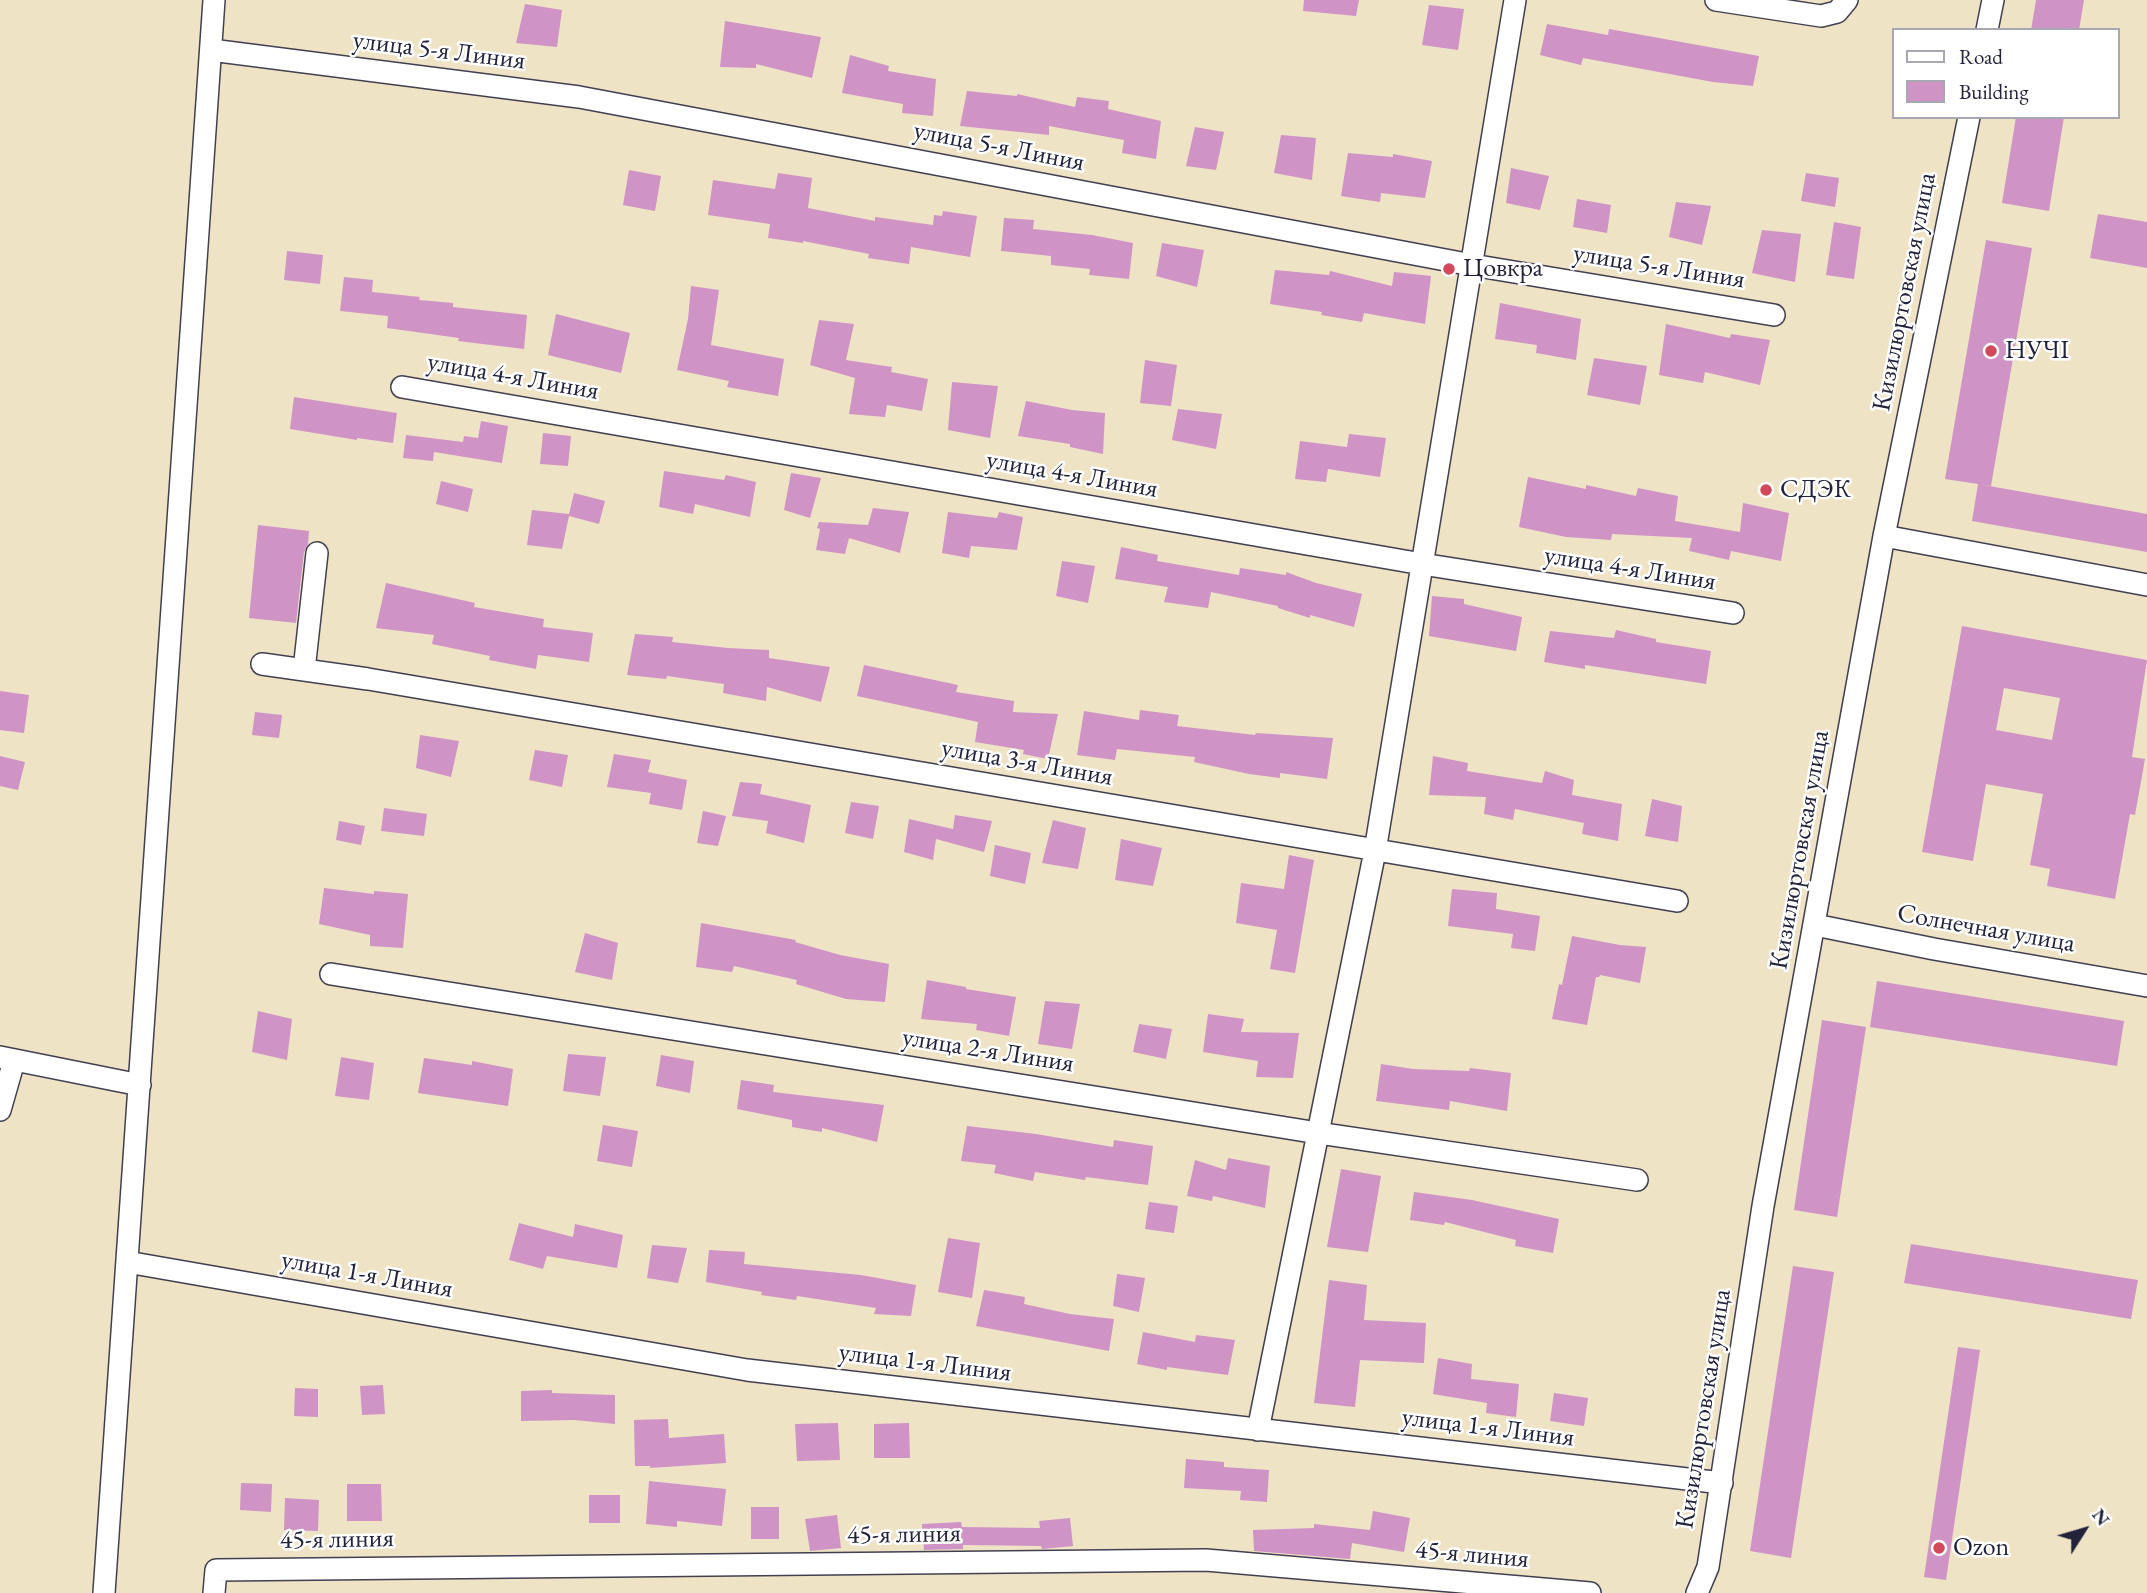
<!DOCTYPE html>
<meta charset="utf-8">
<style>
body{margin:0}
#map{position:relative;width:2147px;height:1593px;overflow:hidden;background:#efe3c6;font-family:"EB Garamond",serif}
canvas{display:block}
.legend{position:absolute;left:1892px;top:28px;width:228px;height:91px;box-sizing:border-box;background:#fff;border:2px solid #a7a7b1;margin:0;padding:9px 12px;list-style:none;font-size:21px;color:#22223b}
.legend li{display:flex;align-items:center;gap:14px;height:35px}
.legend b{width:35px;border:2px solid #a7a7b1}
.north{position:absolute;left:2049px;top:1495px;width:70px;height:70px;-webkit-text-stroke:5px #fff;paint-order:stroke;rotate:53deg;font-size:19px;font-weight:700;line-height:28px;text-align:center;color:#22223b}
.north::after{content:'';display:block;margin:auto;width:24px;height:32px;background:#22223b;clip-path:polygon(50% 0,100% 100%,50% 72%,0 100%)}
</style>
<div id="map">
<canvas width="2147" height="1593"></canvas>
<ul class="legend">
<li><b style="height:9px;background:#fff"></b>Road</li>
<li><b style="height:19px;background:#cf93c6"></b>Building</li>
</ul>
<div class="north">N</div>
</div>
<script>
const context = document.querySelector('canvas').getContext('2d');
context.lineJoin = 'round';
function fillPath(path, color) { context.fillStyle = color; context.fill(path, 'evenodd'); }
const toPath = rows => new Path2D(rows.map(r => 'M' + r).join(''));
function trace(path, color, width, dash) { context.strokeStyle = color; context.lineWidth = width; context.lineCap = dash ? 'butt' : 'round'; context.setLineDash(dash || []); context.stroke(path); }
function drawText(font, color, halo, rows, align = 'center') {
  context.font = font + ' "EB Garamond",serif'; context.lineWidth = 5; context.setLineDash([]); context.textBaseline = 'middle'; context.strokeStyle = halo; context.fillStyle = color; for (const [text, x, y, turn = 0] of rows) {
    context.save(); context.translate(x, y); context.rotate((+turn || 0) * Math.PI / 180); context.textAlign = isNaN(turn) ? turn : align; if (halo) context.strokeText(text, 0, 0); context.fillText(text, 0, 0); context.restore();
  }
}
const building = toPath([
 [1304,0,1359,0,1356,16,1303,11],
 [2036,0,2084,0,2079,30,2031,30],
 [525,4,562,10,557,47,516,43],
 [1429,5,1464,9,1458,50,1422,45],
 [725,21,821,37,812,78,756,64,756,68,720,67],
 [1547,24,1608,35,1609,29,1759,56,1753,86,1713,82,1583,58,1581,65,1540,55],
 [850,55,889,66,888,71,936,79,933,116,902,113,903,104,842,93],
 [967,91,1017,96,1017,94,1075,107,1077,97,1109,101,1108,109,1161,121,1156,159,1122,153,1124,140,1049,126,1049,135,960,126],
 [2016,117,2064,117,2049,211,2002,203],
 [1195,127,1224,132,1216,170,1186,166],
 [1281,135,1316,138,1312,180,1274,173],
 [1348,153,1393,157,1393,154,1432,161,1425,198,1381,193,1380,202,1341,196],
 [1511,168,1549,176,1540,210,1506,203],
 [629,170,661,176,655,211,623,205],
 [778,173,812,178,808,208,875,221,875,217,933,225,934,215,942,216,943,211,977,216,970,257,911,247,909,264,868,258,869,254,803,241,803,243,768,238,770,224,708,215,713,180,775,189],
 [1806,173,1839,178,1835,207,1801,201],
 [1577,199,1611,205,1607,233,1573,227],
 [1676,202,1711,206,1702,245,1669,237],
 [2098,214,2147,222,2147,268,2090,258],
 [1004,218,1034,220,1033,229,1092,235,1133,243,1129,279,1089,275,1090,269,1051,265,1051,256,1001,251],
 [1834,222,1861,227,1854,279,1826,275],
 [1762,230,1801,234,1795,282,1752,273],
 [1986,240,2032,248,1991,486,1945,479],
 [1162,243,1204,250,1197,287,1156,276],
 [287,251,323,255,320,284,284,280],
 [1275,270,1329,275,1330,271,1392,286,1394,272,1431,276,1425,324,1364,313,1362,322,1321,315,1322,312,1270,304],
 [344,277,373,280,372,292,420,297,419,300,453,303,453,307,527,315,524,349,458,341,459,338,387,328,388,316,340,311],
 [691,286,719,290,711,345,784,359,778,396,727,387,729,381,677,370,688,319],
 [1500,303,1581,319,1576,360,1536,353,1537,345,1495,339],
 [556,314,630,333,621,373,548,355],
 [819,320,854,324,846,360,892,367,891,372,928,379,922,411,887,405,885,417,849,414,855,378,810,365],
 [1666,324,1730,338,1731,334,1770,340,1760,385,1705,372,1703,383,1659,375],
 [1594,358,1647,366,1640,405,1587,395],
 [1145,360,1177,365,1171,406,1140,403],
 [952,382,998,386,990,438,948,430],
 [294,397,397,413,393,443,357,438,357,440,290,429],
 [1026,401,1072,410,1105,413,1103,454,1070,447,1070,444,1018,436],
 [1178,409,1222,414,1216,449,1172,440],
 [481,421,508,426,502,463,434,452,433,461,403,458,406,435,463,442,464,436,478,438],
 [543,433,571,436,568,466,540,464],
 [1349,434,1386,438,1380,477,1328,469,1326,482,1295,479,1300,441,1347,447],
 [664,471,724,480,726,475,756,482,750,517,695,504,693,514,659,507],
 [791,473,821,478,810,518,784,510],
 [1528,477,1586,489,1586,485,1636,496,1638,488,1678,496,1675,521,1740,532,1743,503,1789,513,1781,561,1731,551,1729,560,1689,551,1692,538,1612,534,1611,540,1566,537,1519,527],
 [441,481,473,489,468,512,436,504],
 [1978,484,2147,514,2147,552,1972,521],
 [574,493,605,501,599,524,569,516,562,549,527,545,532,510,569,514],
 [873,508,909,512,900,553,849,538,845,554,816,550,820,529,817,528,819,522,868,525],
 [948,512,997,518,999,512,1023,517,1017,550,971,546,969,558,942,553],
 [258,525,309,531,308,544,304,552,296,623,249,618],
 [1121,547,1158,555,1157,561,1239,575,1240,568,1286,575,1286,572,1316,583,1362,594,1354,627,1310,615,1310,618,1278,608,1278,606,1211,592,1208,608,1164,602,1168,587,1115,579],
 [1062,561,1095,566,1088,603,1056,596],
 [386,583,475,603,474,607,544,619,543,627,593,633,589,662,538,655,536,669,489,660,490,656,432,644,434,635,376,628],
 [1432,596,1464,599,1464,604,1522,617,1516,651,1429,636],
 [1962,626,2147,660,2132,757,2145,759,2135,815,2130,814,2115,899,2047,886,2050,869,2030,865,2043,794,1986,784,1973,861,1922,852],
 [2004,688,2060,698,2052,740,1996,730],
 [1616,630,1656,639,1656,642,1711,651,1706,684,1585,665,1585,669,1544,662,1550,631,1614,638],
 [635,634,673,637,672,642,728,648,769,650,769,658,830,667,821,702,767,687,766,701,723,693,724,684,667,676,666,679,627,675],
 [864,665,958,685,956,692,1014,701,1013,712,1058,714,1048,759,1023,754,1024,750,975,742,978,722,857,696],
 [0,691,29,695,24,733,0,730],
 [1140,710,1179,715,1177,726,1255,735,1256,733,1333,738,1327,779,1280,773,1280,778,1249,774,1194,762,1195,757,1117,749,1115,760,1077,755,1084,711,1139,720],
 [255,712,282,715,279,738,252,735],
 [420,735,459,741,451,777,416,768],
 [535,750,568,755,562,787,529,780],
 [614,754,651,760,648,772,687,780,682,810,649,804,651,793,607,787],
 [0,756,25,762,18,790,0,786],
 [1433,756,1468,763,1467,771,1542,783,1545,771,1574,780,1572,795,1622,804,1618,841,1582,834,1584,823,1515,809,1513,820,1484,814,1486,797,1429,795],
 [740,782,762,784,760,794,811,805,804,843,766,833,768,821,732,816],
 [1652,799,1682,806,1678,842,1645,836],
 [851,802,879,806,873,839,845,833],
 [384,808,427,814,424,836,381,831],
 [703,811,726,816,718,846,697,843],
 [955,815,992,821,984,852,936,839,933,860,904,852,909,819,953,829],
 [1053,820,1086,828,1078,869,1042,863],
 [339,821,365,826,361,845,336,840],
 [1121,839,1162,848,1153,886,1115,880],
 [995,845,1031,853,1025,884,990,876],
 [1289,855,1314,860,1295,973,1270,969,1277,930,1236,923,1241,883,1284,889],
 [324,888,374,894,374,891,408,894,403,948,370,946,370,935,319,924],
 [1452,889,1497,893,1496,909,1540,916,1535,951,1511,948,1513,934,1448,926],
 [701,923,796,940,795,942,840,955,889,964,885,1002,846,999,796,984,797,980,734,966,732,972,696,967],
 [585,933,618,943,612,980,575,972],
 [1572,936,1620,945,1646,947,1640,983,1600,975,1599,977,1596,977,1587,1025,1552,1019,1559,984,1562,985],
 [927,980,966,987,966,989,1016,997,1009,1036,976,1030,977,1024,921,1019],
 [1877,981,2124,1021,2117,1066,1870,1027],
 [1045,1001,1080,1004,1072,1049,1038,1044],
 [258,1011,292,1019,287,1060,252,1052],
 [1208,1014,1244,1019,1241,1032,1299,1033,1293,1078,1256,1077,1258,1061,1203,1052],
 [1822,1020,1866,1027,1837,1217,1794,1210],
 [1139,1024,1172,1029,1166,1059,1133,1052],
 [568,1054,606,1057,600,1096,563,1091],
 [661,1055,694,1061,690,1093,656,1086],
 [341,1057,374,1063,369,1100,335,1096],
 [424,1058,472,1065,472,1061,513,1069,508,1106,418,1093],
 [1381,1064,1413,1069,1469,1071,1470,1068,1511,1073,1507,1111,1450,1101,1449,1110,1376,1101],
 [741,1080,774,1085,773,1092,884,1105,877,1142,822,1128,822,1132,792,1127,792,1120,737,1109],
 [603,1125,638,1131,632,1167,597,1161],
 [967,1126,1036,1134,1113,1147,1114,1140,1153,1146,1148,1185,1086,1177,1085,1180,1035,1172,1033,1181,994,1173,996,1165,961,1161],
 [1228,1158,1270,1166,1265,1208,1213,1196,1212,1201,1187,1196,1195,1160,1226,1170],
 [1341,1169,1381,1176,1368,1252,1327,1247],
 [1414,1192,1472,1200,1559,1219,1553,1253,1515,1246,1516,1240,1445,1222,1444,1225,1410,1220],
 [1149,1202,1178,1206,1174,1233,1145,1229],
 [519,1223,573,1237,575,1224,623,1235,617,1268,547,1256,543,1269,509,1260],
 [948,1238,980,1243,972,1298,938,1292],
 [1911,1244,2138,1280,2131,1319,1904,1283],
 [652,1245,687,1248,678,1283,647,1278],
 [709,1250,745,1252,744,1264,861,1275,916,1285,911,1316,874,1314,876,1308,797,1296,796,1300,761,1295,762,1292,706,1282],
 [1793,1266,1834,1272,1791,1558,1750,1551],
 [1117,1274,1145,1278,1139,1312,1113,1306],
 [1329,1280,1367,1285,1364,1320,1426,1323,1424,1363,1360,1360,1355,1407,1314,1403],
 [984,1290,1025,1297,1024,1304,1070,1314,1114,1319,1109,1351,976,1326],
 [1143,1332,1195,1342,1196,1335,1235,1340,1228,1375,1167,1367,1167,1370,1137,1364],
 [1958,1347,1980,1350,1946,1580,1924,1577],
 [1438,1358,1472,1364,1471,1379,1519,1384,1516,1417,1486,1413,1487,1403,1433,1394],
 [383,1385,385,1414,362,1415,360,1386],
 [295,1388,318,1389,318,1417,294,1416],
 [552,1390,552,1393,615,1395,615,1424,574,1420,521,1421,521,1391],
 [1554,1393,1588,1398,1584,1426,1550,1421],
 [668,1419,669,1438,724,1434,726,1463,650,1468,650,1466,635,1466,634,1420],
 [838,1423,840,1460,797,1461,795,1424],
 [909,1423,910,1458,874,1458,874,1424],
 [1186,1459,1224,1462,1224,1467,1269,1470,1267,1502,1240,1500,1241,1491,1184,1488],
 [649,1481,726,1489,722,1526,677,1521,677,1527,646,1524],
 [241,1483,272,1484,271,1512,240,1510],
 [347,1484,381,1484,382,1521,347,1521],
 [589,1495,620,1495,620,1523,589,1523],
 [285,1498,319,1500,318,1531,284,1530],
 [751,1507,779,1507,779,1539,751,1539],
 [1373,1511,1410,1518,1404,1552,1352,1543,1350,1559,1254,1551,1253,1530,1314,1528,1314,1524,1370,1530],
 [837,1515,841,1548,810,1551,805,1519],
 [1070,1518,1073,1546,1042,1549,1041,1546,963,1545,963,1549,924,1550,922,1524,961,1522,962,1527,1040,1528,1039,1521]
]);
const minor = toPath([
 [1716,0,1821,16,1837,12,1847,0],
 [1987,30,1993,0],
 [211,50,579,97,1472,265,1774,315],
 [402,387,1422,564,1733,613],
 [1884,536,2147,585],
 [262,664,368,679,1677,901],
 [304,670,317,553],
 [1815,925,1934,949,2147,986],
 [331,974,1318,1133,1637,1180],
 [0,1057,140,1085],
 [0,1110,14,1061],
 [127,1262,747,1370,1722,1483],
 [1258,1430,1375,851,1515,0],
 [104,1593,214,0],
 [214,1593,216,1570,1206,1560,1590,1593],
 [1697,1593,1708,1567,1763,1206,1884,536,1969,117]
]);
const markers = [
 [1449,269,7,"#d1495b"],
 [1991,351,7,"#d1495b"],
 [1766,490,7,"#d1495b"],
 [1939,1548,7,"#d1495b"]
];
const streetNames = [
 ["улица 5-я Линия",439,51,7],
 ["улица 5-я Линия",999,147,11],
 ["улица 5-я Линия",1659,267,9],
 ["Кизилюртовская улица",1905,292,-79],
 ["улица 4-я Линия",513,377,10],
 ["улица 4-я Линия",1072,475,10],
 ["улица 4-я Линия",1630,569,9],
 ["улица 3-я Линия",1027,763,10],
 ["Кизилюртовская улица",1800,850,-80],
 ["Солнечная улица",1986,929,10],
 ["улица 2-я Линия",988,1051,9],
 ["улица 1-я Линия",367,1275,10],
 ["улица 1-я Линия",925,1363,7],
 ["Кизилюртовская улица",1704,1409,-81],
 ["улица 1-я Линия",1488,1428,7],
 ["45-я линия",904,1535,-1],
 ["45-я линия",337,1540,-1],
 ["45-я линия",1472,1555,5]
];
const poiNames = [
 ["Цовкра",1463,269],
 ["НУЧI",2005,351],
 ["СДЭК",1780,490],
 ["Ozon",1953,1548]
];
fillPath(building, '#cf93c6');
trace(minor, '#413f50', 24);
trace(minor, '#fff', 21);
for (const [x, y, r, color] of markers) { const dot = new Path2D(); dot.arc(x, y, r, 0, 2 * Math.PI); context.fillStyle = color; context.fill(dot); trace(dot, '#fff', 2.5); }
drawText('26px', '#22223b', '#fff', streetNames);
drawText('26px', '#22223b', '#fff', poiNames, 'left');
</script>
